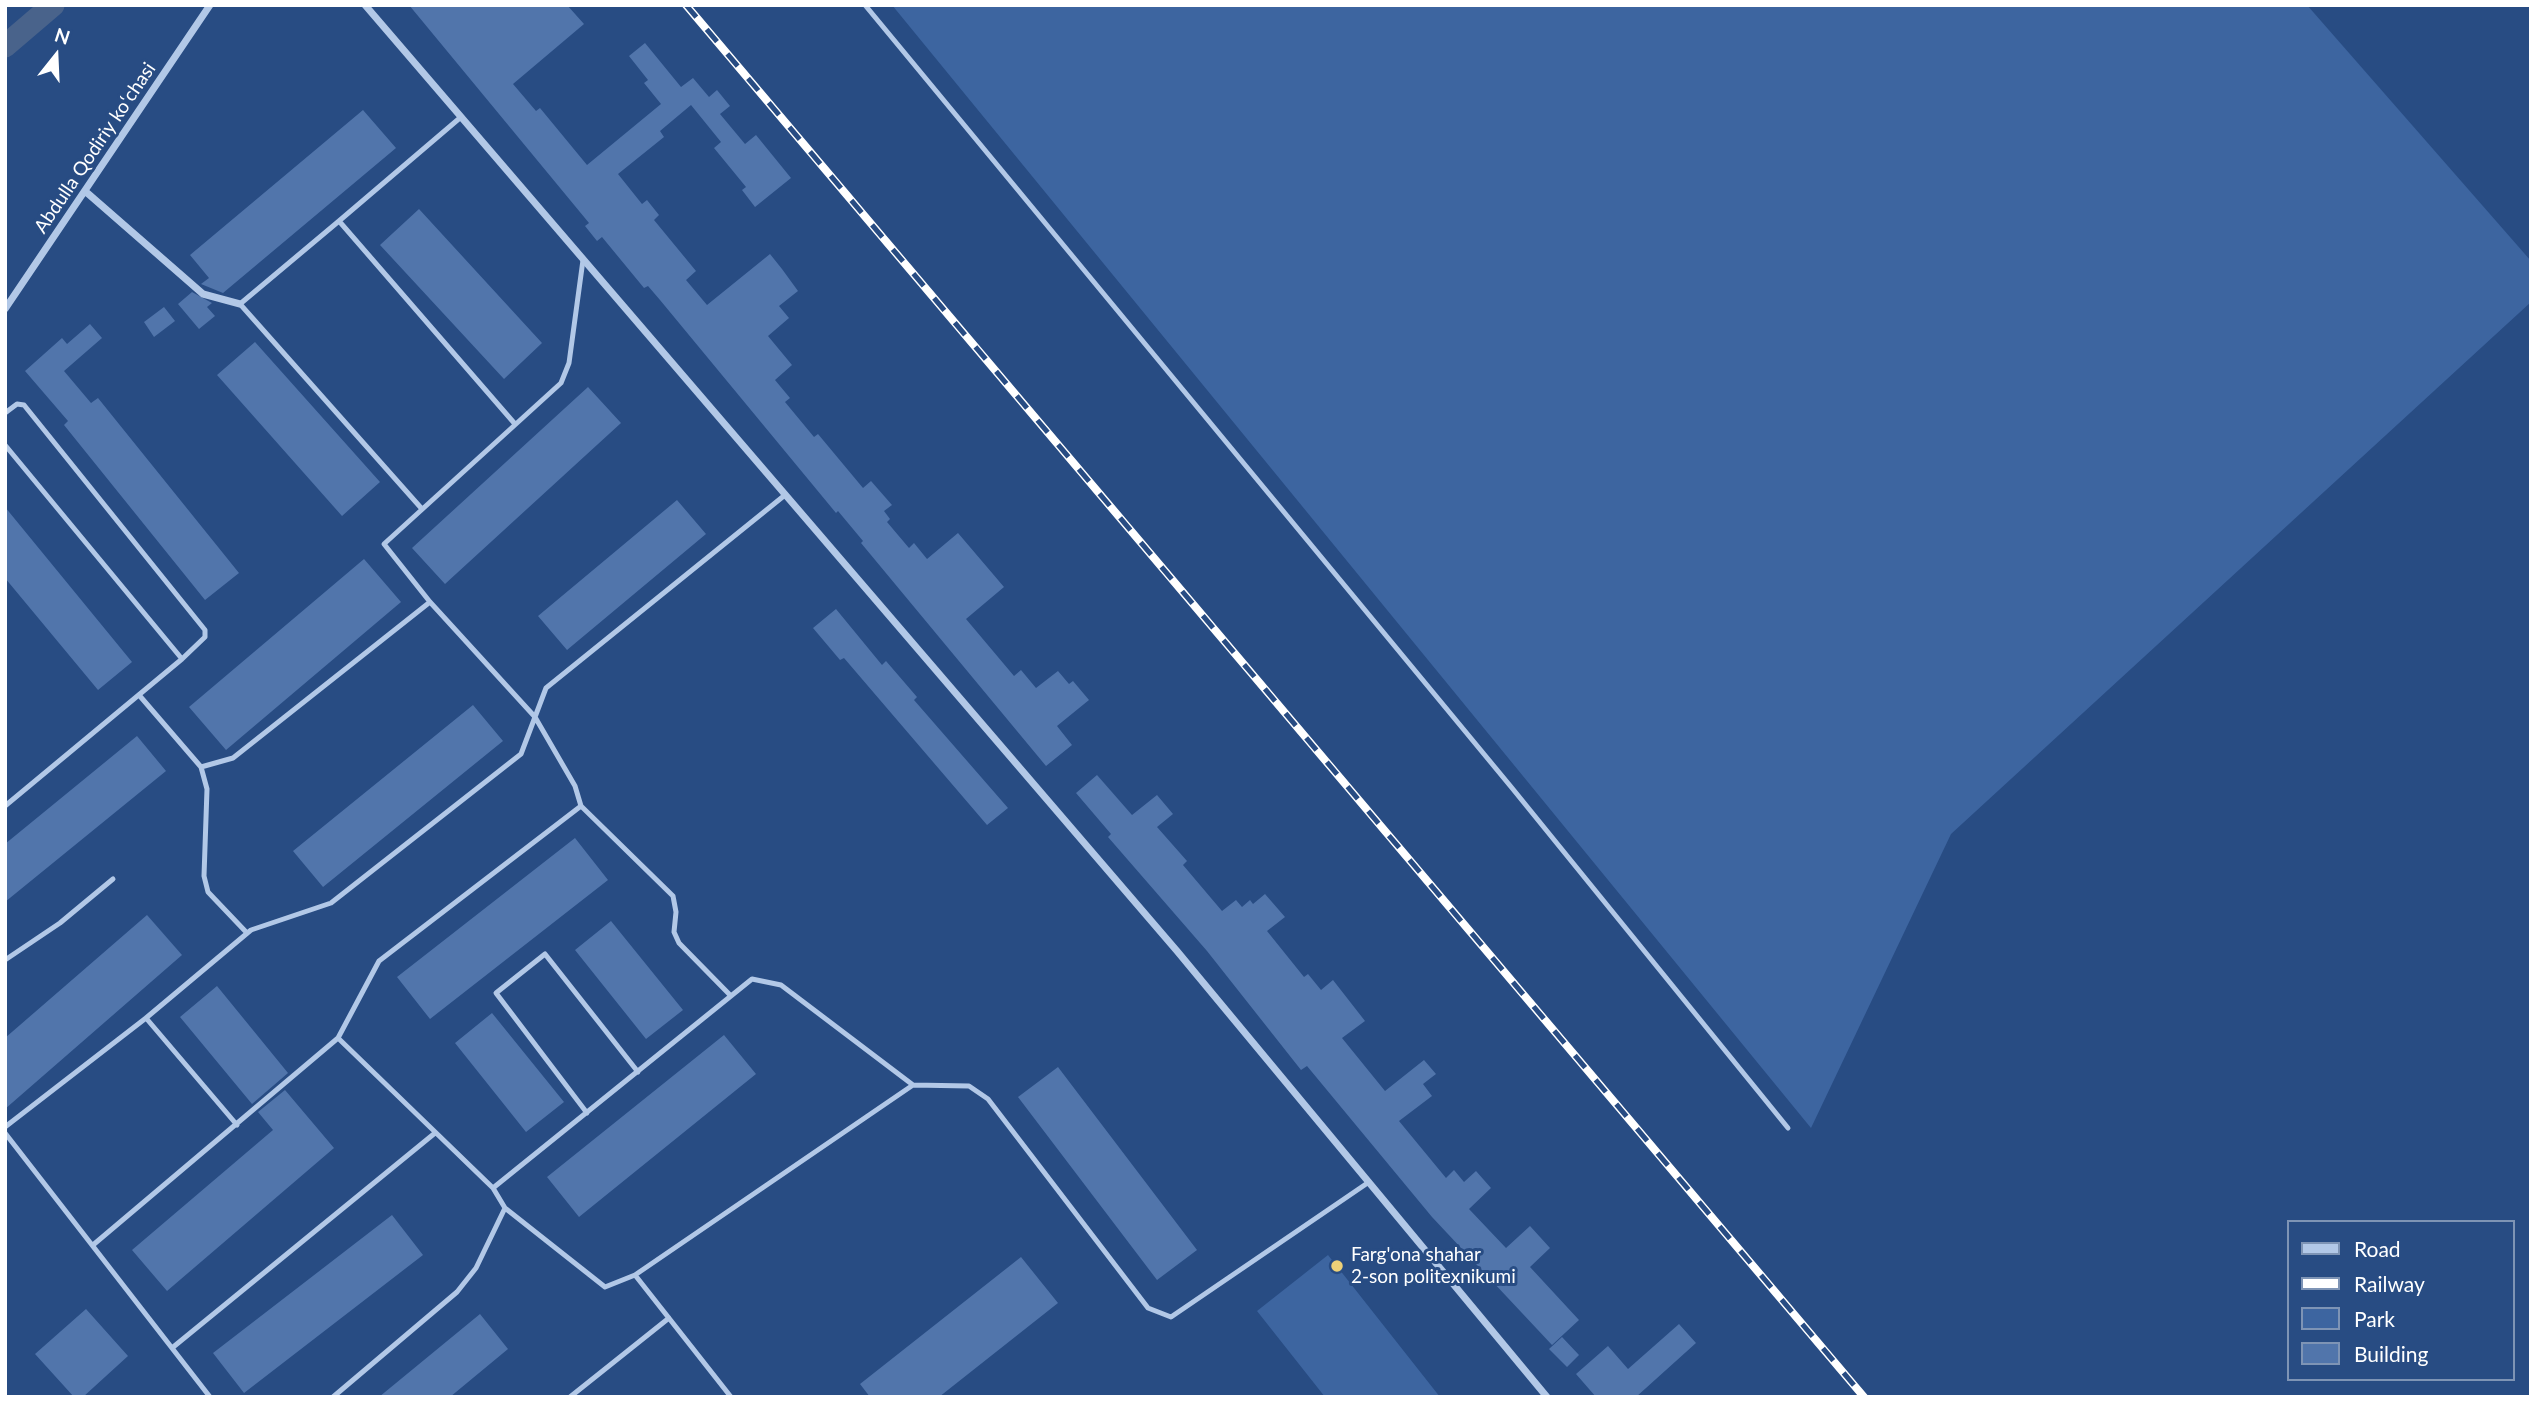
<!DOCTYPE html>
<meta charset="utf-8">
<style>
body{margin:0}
#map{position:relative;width:2536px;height:1402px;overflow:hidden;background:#284c83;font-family:Lato,sans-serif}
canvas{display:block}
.frame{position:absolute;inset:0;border:7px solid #fff;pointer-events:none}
.legend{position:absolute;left:2287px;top:1220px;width:228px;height:161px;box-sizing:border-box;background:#284c83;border:2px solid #7e94b5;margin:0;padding:9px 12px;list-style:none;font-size:21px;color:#fff}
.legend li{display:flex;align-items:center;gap:14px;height:35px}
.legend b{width:35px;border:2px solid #7e94b5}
.north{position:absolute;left:21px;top:21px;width:70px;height:70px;-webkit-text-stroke:5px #284c83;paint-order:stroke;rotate:18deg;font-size:19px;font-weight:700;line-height:28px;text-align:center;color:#fff}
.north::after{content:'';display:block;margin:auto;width:24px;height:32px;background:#fff;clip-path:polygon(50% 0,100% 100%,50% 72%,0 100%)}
</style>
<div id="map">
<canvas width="2536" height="1402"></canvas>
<div class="frame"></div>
<ul class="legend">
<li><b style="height:9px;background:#b2c8e7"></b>Road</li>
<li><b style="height:9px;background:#fff"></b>Railway</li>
<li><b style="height:19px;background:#3d65a0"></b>Park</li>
<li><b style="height:19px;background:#5175ab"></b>Building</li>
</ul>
<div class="north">N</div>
</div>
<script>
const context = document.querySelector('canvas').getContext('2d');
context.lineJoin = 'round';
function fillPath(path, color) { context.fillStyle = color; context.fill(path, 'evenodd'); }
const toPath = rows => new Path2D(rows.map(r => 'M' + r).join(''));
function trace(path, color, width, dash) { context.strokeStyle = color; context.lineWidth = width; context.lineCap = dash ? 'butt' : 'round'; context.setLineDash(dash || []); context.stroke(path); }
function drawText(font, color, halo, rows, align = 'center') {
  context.font = font + ' Lato,sans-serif'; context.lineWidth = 6; context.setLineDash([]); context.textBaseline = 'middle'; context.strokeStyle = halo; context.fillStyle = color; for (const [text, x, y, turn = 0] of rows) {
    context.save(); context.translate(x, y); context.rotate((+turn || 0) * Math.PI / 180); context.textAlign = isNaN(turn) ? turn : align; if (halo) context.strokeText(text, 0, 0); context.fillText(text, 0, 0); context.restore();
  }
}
const green = toPath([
 [892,5,2307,5,2531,261,2531,302,1951,834,1811,1128],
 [1328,1255,1440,1397,1325,1397,1257,1311]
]);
const canal = toPath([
 [5,46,53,5]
]);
const building = toPath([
 [409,5,567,5,584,24,513,84,536,111,540,108,587,165,661,104,644,83,648,80,629,56,645,43,681,87,693,78,709,97,717,90,730,106,720,114,745,144,756,135,791,178,755,207,742,190,746,187,714,148,721,142,691,105,660,131,664,137,618,174,642,204,647,200,659,215,654,220,696,271,686,280,707,305,770,254,782,269,798,291,779,306,789,318,768,336,792,365,775,380,790,398,785,402,814,437,818,434,863,488,871,481,892,505,884,511,890,519,887,522,909,548,914,543,927,559,958,533,1004,587,966,619,1014,676,1021,670,1036,688,1058,671,1069,684,1073,681,1089,700,1057,726,1072,745,1046,766,861,543,863,541,838,511,836,513,660,300,648,286,644,288,602,237,597,241,585,226,589,223],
 [363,110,396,148,223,293,201,284,209,278,190,255],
 [419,209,542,343,504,379,380,245],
 [192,292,212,303,207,307,215,316,199,329,178,304],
 [164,307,175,321,154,337,144,322],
 [90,324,102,338,64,371,91,403,98,398,239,573,205,600,64,425,68,421,25,371,62,338,67,344],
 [255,342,380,482,342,516,217,375],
 [588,387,621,423,445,584,412,548],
 [677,500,706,534,567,650,538,616],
 [5,507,132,662,98,690,5,578],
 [364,559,401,602,226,750,189,707],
 [836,609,882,665,886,661,917,697,914,700,1008,808,987,825,844,658,840,660,813,628],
 [473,705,503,741,323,887,293,851],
 [137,736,166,771,5,902,5,844],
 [1097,775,1132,815,1157,795,1173,814,1157,827,1187,861,1183,865,1222,911,1236,900,1242,907,1250,900,1253,904,1265,894,1285,917,1267,931,1304,977,1308,974,1321,990,1333,980,1365,1021,1342,1038,1385,1091,1424,1060,1436,1074,1423,1084,1432,1096,1399,1121,1446,1178,1454,1170,1464,1182,1476,1171,1491,1188,1469,1209,1506,1248,1530,1226,1550,1248,1530,1267,1579,1320,1552,1345,1432,1217,1307,1066,1301,1070,1207,951,1108,837,1111,834,1076,793],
 [575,838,608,880,430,1019,397,977],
 [147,915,182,955,5,1109,5,1038],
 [611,921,683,1010,646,1039,575,950],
 [217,986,288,1073,252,1104,180,1017],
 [492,1013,564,1102,526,1132,455,1043],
 [724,1035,756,1074,579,1217,547,1177],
 [1058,1067,1197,1250,1157,1280,1018,1097],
 [285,1090,334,1148,167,1291,132,1250,273,1130,258,1112],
 [392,1215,423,1255,244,1393,213,1353],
 [1021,1257,1058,1303,939,1397,870,1397,860,1384],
 [86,1309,128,1356,83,1397,74,1397,35,1354],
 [480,1314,508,1349,450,1397,379,1397],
 [1679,1324,1696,1343,1636,1397,1596,1397,1576,1374,1608,1346,1628,1369],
 [1562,1337,1579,1355,1567,1367,1549,1349]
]);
const lane = toPath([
 [865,5,1512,788,1788,1128],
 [339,221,461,117],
 [583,260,569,363,561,383,384,544,430,602,535,717,575,786,581,806,673,896,676,912,674,932,679,943,731,996],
 [5,413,17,404,24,405,205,630,205,637,182,659],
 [5,445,182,659,5,806],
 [422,509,240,304,339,221,515,424],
 [139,695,201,767,207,789,204,876,208,892,247,933],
 [201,767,233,758,430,602],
 [5,960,60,923,113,879],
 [146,1018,251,930,331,903,521,754,546,688,785,495],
 [338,1038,379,961,581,806],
 [587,1113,496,993,545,954,638,1072],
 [5,1127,146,1018,237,1125],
 [5,1133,210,1397],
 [493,1188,752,979,781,985,913,1085],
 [93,1245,338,1038,493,1188,505,1208,605,1287,635,1275,731,1397],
 [635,1275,913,1085,969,1086,988,1099,1148,1308,1171,1317,1369,1182],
 [172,1348,435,1133],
 [333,1397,457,1292,476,1268,505,1208],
 [570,1397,669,1318]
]);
const street = toPath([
 [365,5,1177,951,1547,1397],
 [85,191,203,294,240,304],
 [5,309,210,5]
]);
const rail = toPath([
 [686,5,1864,1397]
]);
const markers = [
 [1337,1266,7,"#eed178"]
];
const streetNames = [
 ["Abdulla Qodiriy koʻchasi",95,148,-56]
];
const poiNames = [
 ["Farg'ona shahar",1351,1255],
 ["2-son politexnikumi",1351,1277]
];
fillPath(green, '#3d65a0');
trace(canal, '#49638b', 23);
fillPath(building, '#5175ab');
trace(lane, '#b2c8e7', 5);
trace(street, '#b2c8e7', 7);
trace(rail, '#fff', 8);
trace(rail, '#284c83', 5, [16]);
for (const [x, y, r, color] of markers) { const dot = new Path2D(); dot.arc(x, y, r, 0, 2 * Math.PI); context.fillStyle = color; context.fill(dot); trace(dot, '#284c83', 2.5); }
drawText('19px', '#fff', '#284c83', streetNames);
drawText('19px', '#fff', '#284c83', poiNames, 'left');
</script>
